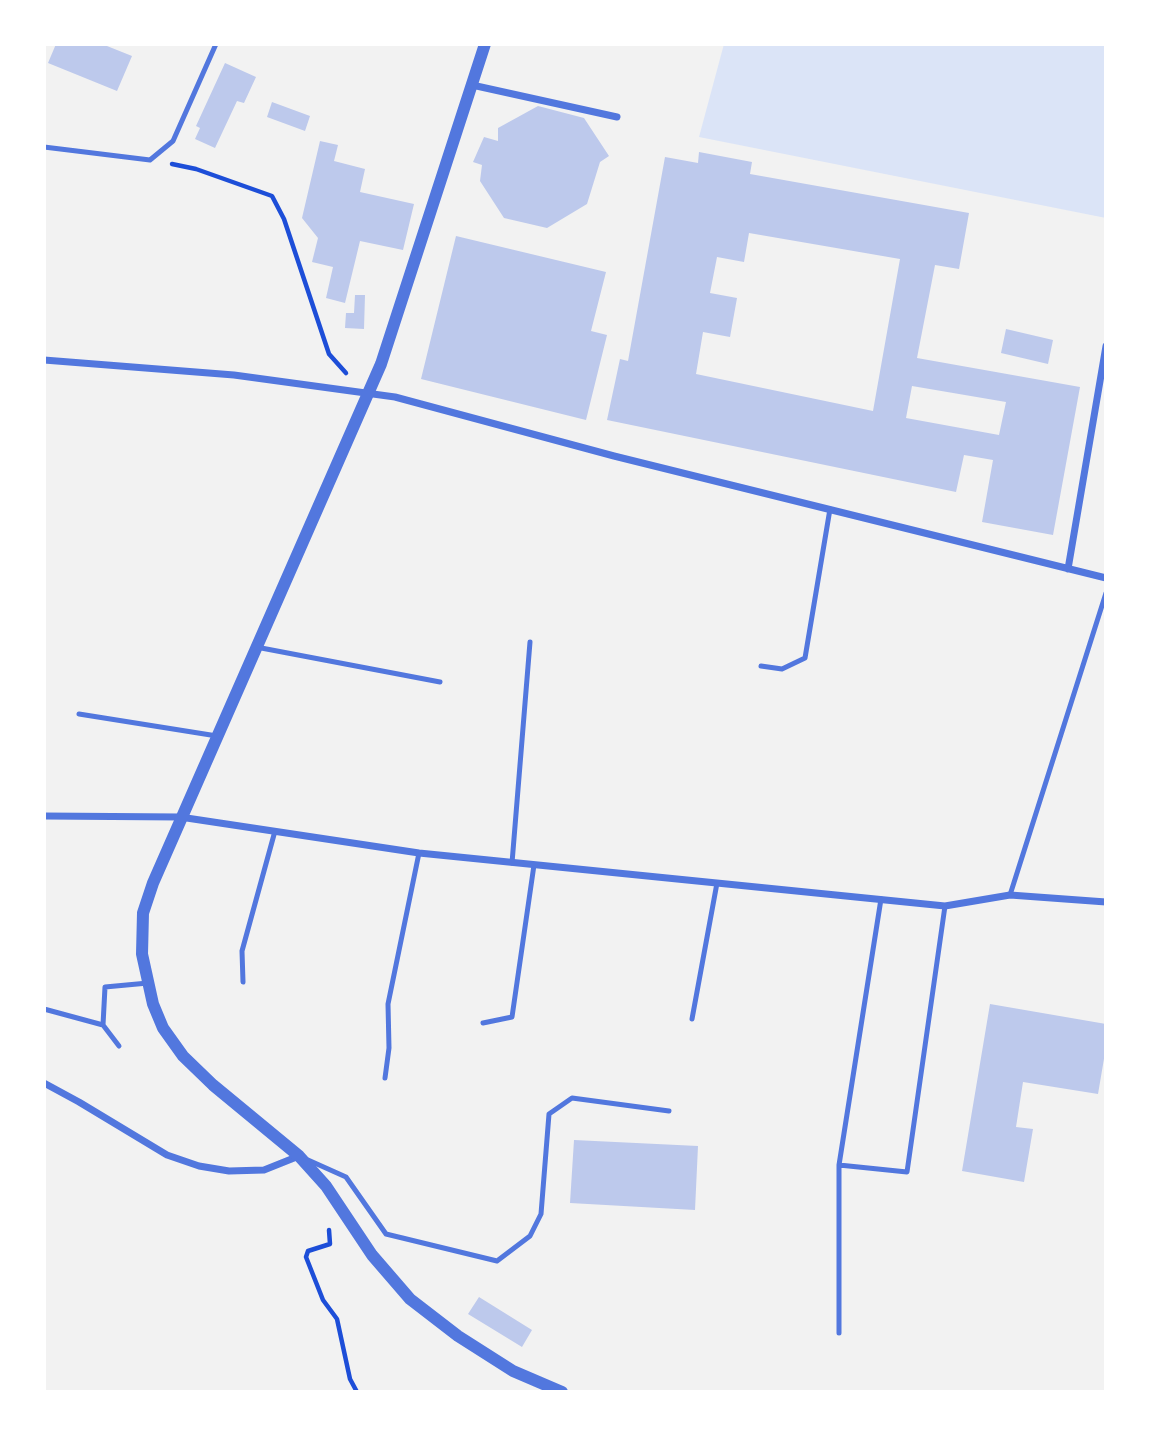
<!DOCTYPE html>
<style>
body{margin:0}
#map{position:relative;width:1150px;height:1436px;overflow:hidden;background:#f2f2f2;font-family:"PT Sans Narrow",sans-serif}
canvas{display:block}
.frame{position:absolute;inset:0;border:46px solid #fff;pointer-events:none}
</style>
<div id="map">
<canvas width="1150" height="1436"></canvas>
<div class="frame"></div>
</div>
<script>
const context = document.querySelector('canvas').getContext('2d');
context.lineJoin = 'round';
function fillPath(path, color) { context.fillStyle = color; context.fill(path, 'evenodd'); }
const toPath = rows => new Path2D(rows.map(r => 'M' + r).join(''));
function trace(path, color, width, dash) { context.strokeStyle = color; context.lineWidth = width; context.lineCap = dash ? 'butt' : 'round'; context.setLineDash(dash || []); context.stroke(path); }
const green = toPath([
 [724,44,1106,44,1106,218,699,137]
]);
const building = toPath([
 [56,44,102,44,132,56,117,91,48,63],
 [225,63,256,77,244,103,237,101,215,148,195,139,200,128,196,126],
 [272,102,310,116,305,131,267,117],
 [538,106,584,118,609,156,600,162,587,204,547,228,504,218,480,181,482,165,473,162,484,137,498,141,498,128],
 [320,141,338,145,334,161,365,169,360,192,414,204,403,250,360,241,345,303,326,298,333,267,312,262,318,238,302,218],
 [699,152,752,162,750,174,969,213,959,269,935,265,917,358,1080,387,1053,535,982,522,993,460,964,455,956,492,607,420,620,359,628,361,665,157,698,163],
 [749,233,900,259,873,411,696,374,703,332,730,337,737,298,710,293,717,257,744,262],
 [912,386,1006,402,999,435,906,418],
 [456,236,606,272,591,331,607,335,586,420,421,379],
 [355,295,365,295,364,329,345,328,346,313,354,313],
 [1006,329,1053,340,1048,364,1001,353],
 [990,1004,1106,1024,1106,1047,1098,1094,1023,1082,1016,1127,1033,1129,1024,1182,962,1171],
 [574,1140,698,1146,695,1210,570,1203],
 [479,1297,532,1330,522,1347,468,1314]
]);
const path = toPath([
 [172,164,196,169,272,196,284,219,329,354,346,373],
 [329,1230,330,1244,308,1251,306,1257,323,1300,337,1319,350,1379,357,1392]
]);
const service = toPath([
 [44,147,150,160,173,141,216,44],
 [256,647,440,682],
 [761,666,782,669,805,658,830,509],
 [79,714,217,736],
 [512,863,530,642],
 [1010,895,1106,593],
 [243,982,242,951,275,831],
 [44,1009,103,1025],
 [692,1019,717,883],
 [483,1023,512,1017,534,865],
 [119,1046,103,1025,105,987,148,983],
 [385,1078,389,1048,388,1004,419,853],
 [308,1160,346,1177,386,1234,497,1261,530,1236,541,1214,549,1114,572,1098,669,1111],
 [839,1165,907,1172,945,906],
 [839,1333,839,1165,881,899]
]);
const minor = toPath([
 [472,85,617,117],
 [44,360,234,375,395,397,614,456,1106,578],
 [1068,569,1106,346],
 [44,816,180,817,419,853,945,906,1010,895,1106,902],
 [44,1083,79,1102,167,1155,199,1166,229,1171,264,1170,299,1156]
]);
const tertiary = toPath([
 [485,44,381,364,153,883,143,913,142,954,153,1004,163,1028,183,1056,213,1085,299,1156,326,1186,372,1255,410,1299,458,1336,513,1371,562,1392]
]);
fillPath(green, '#dbe4f7');
fillPath(building, '#bdc9ec');
trace(path, '#1d4ed8', 4.5);
trace(service, '#5277de', 5);
trace(minor, '#5277de', 7);
trace(tertiary, '#5277de', 12);
</script>
